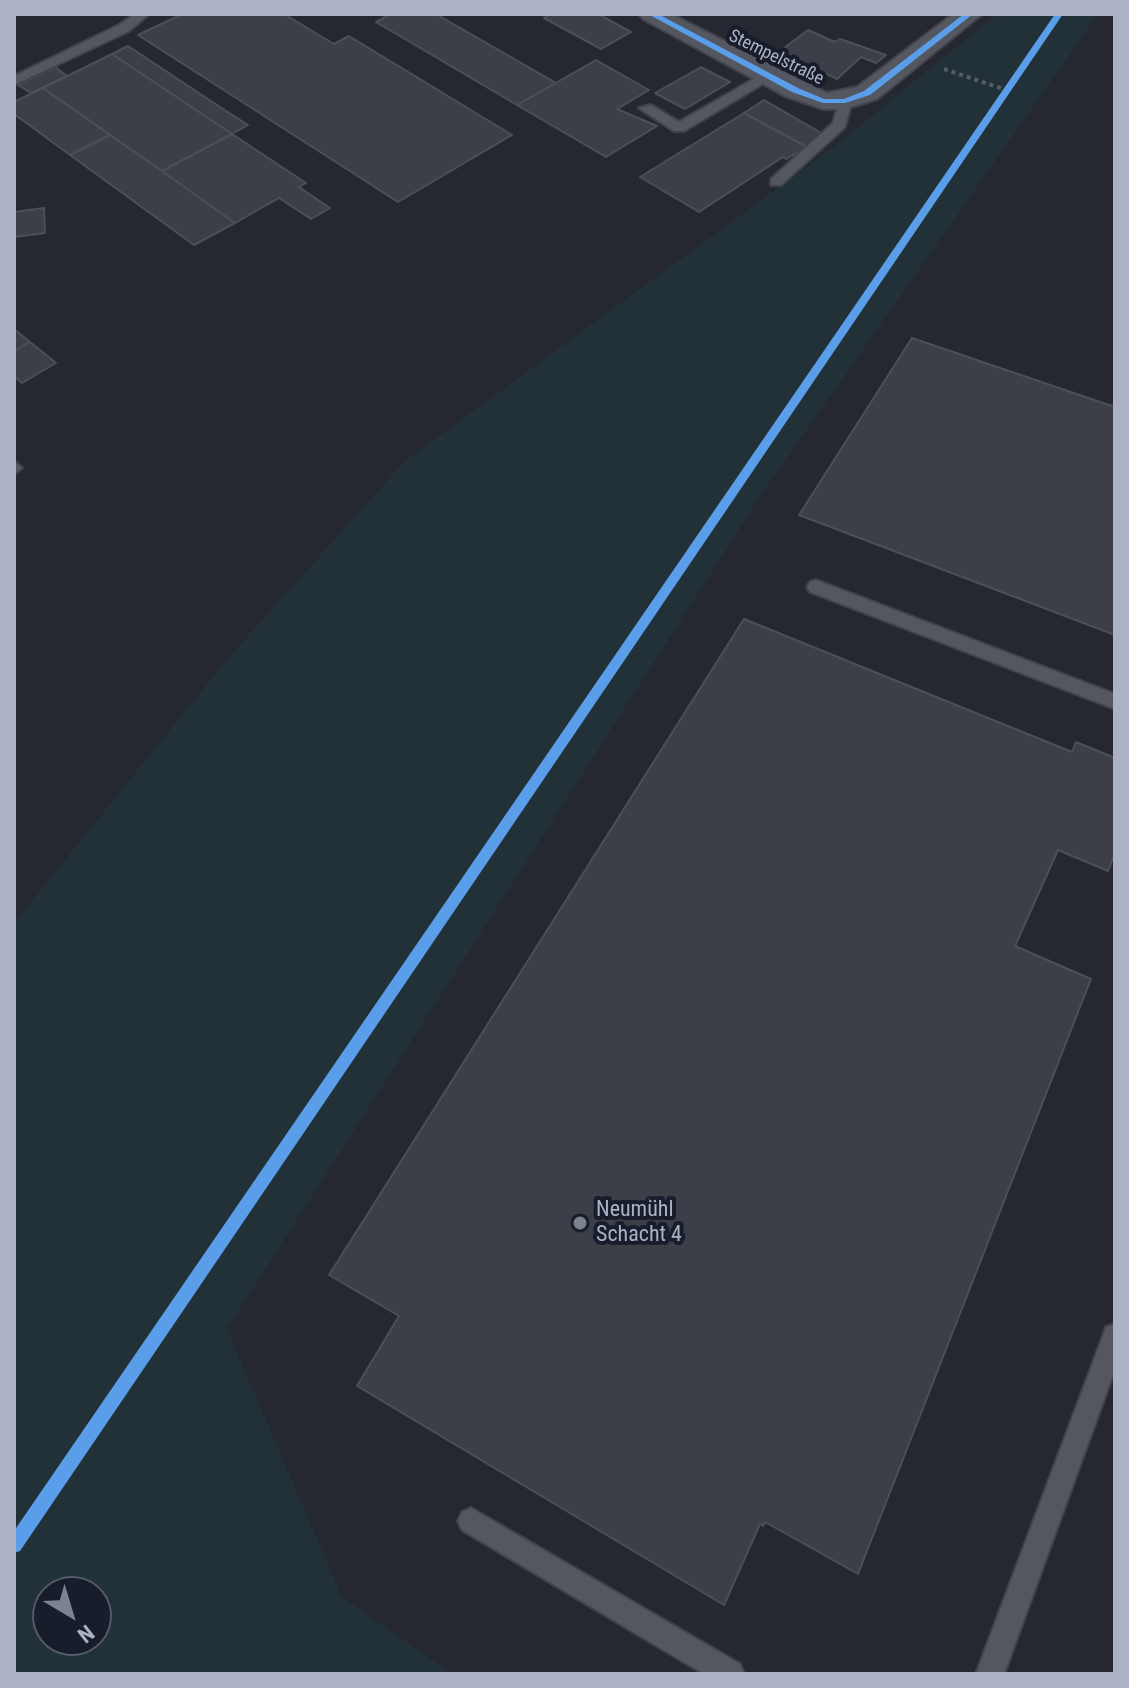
<!DOCTYPE html>
<meta charset="utf-8">
<style>
body{margin:0}
#map{position:relative;width:1129px;height:1688px;overflow:hidden;background:#252831;font-family:"Roboto Condensed",sans-serif}
canvas{display:block}
.frame{position:absolute;inset:0;border:16px solid #acb2c5;pointer-events:none}
.north{position:absolute;left:32px;top:1576px;width:80px;height:80px;box-sizing:border-box;background:#181d2c;border:2px solid #535969;border-radius:50%;rotate:142deg;font-size:22px;font-weight:700;line-height:32px;text-align:center;color:#acb2c5}
.north::after{content:'';display:block;margin:auto;width:28px;height:36px;background:#7d8291;clip-path:polygon(50% 0,100% 100%,50% 72%,0 100%)}
</style>
<div id="map">
<canvas width="1129" height="1688"></canvas>
<div class="frame"></div>
<div class="north">N</div>
</div>
<script>
const context = document.querySelector('canvas').getContext('2d');
context.lineJoin = 'round';
function fillPath(path, color) { context.fillStyle = color; context.fill(path, 'evenodd'); }
const toPath = rows => new Path2D(rows.map(r => 'M' + r).join(''));
function trace(path, color, width, dash) { context.strokeStyle = color; context.lineWidth = width; context.lineCap = dash ? 'butt' : 'round'; context.setLineDash(dash || []); context.stroke(path); }
function drawText(font, color, halo, rows, align = 'center') {
  context.font = font + ' "Roboto Condensed",sans-serif'; context.lineWidth = 8; context.setLineDash([]); context.textBaseline = 'middle'; context.strokeStyle = halo; context.fillStyle = color; for (const [text, x, y, turn = 0] of rows) {
    context.save(); context.translate(x, y); context.rotate((+turn || 0) * Math.PI / 180); context.textAlign = isNaN(turn) ? turn : align; if (halo) context.strokeText(text, 0, 0); context.fillText(text, 0, 0); context.restore();
  }
}
const green = toPath([
 [997,14,1098,14,763,492,227,1329,342,1597,452,1674,14,1674,14,923,229,657,405,461,835,146],
 [48,1592,96,1592,96,1640,48,1640]
]);
const building = toPath([
 [182,14,284,14,334,44,349,36,512,135,398,202,138,35,182,14],
 [391,14,436,14,556,83,517,105,376,22,391,14],
 [551,14,598,14,631,32,601,49,544,18,551,14],
 [808,30,835,42,840,39,886,55,876,63,861,57,837,79,780,51,808,30],
 [128,46,220,107,248,125,232,134,112,54,128,46],
 [112,54,232,134,162,171,43,88,112,54],
 [596,60,649,90,617,109,657,126,606,157,517,105,596,60],
 [55,67,67,76,31,93,18,85,55,67],
 [701,67,730,82,685,109,655,93,701,67],
 [43,88,110,135,70,155,14,114,14,102,43,88],
 [764,100,823,134,807,147,744,113,764,100],
 [744,113,807,147,786,159,783,157,699,212,640,177,744,113],
 [232,134,306,183,299,187,330,208,311,219,279,198,235,223,162,171,232,134],
 [110,135,162,171,235,223,194,245,70,155,110,135],
 [44,208,45,233,14,237,14,212,44,208],
 [14,329,30,342,14,351,14,329],
 [912,338,1115,407,1115,635,799,515,912,338],
 [30,342,56,363,22,383,14,376,14,351,30,342],
 [744,619,1072,752,1076,742,1115,758,1115,853,1108,871,1058,850,1015,946,1091,979,858,1574,765,1522,763,1526,760,1524,724,1605,357,1386,399,1316,329,1275,744,619]
]);
const path = toPath([
 [944,69,1006,90]
]);
const lane = toPath([
 [135,14,149,14,129,31,14,85,14,76,119,25,135,14],
 [764,73,776,76,684,131,674,131,639,108,651,105,679,122,764,73],
 [840,98,852,101,845,127,781,185,771,185,771,179,833,123,840,98],
 [14,461,22,468,14,474,14,461],
 [816,580,1115,694,1115,709,810,592,807,587,810,582,816,580],
 [1115,1324,1115,1369,1004,1674,976,1674,1103,1336,1106,1327,1115,1324],
 [471,1508,740,1664,744,1674,704,1674,462,1530,458,1521,462,1512,471,1508]
]);
const street = toPath([
 [639,14,671,14,827,93,857,87,953,14,982,14,877,99,845,109,823,109,785,96,643,19,639,14]
]);
const cycleway = toPath([
 [648,14,658,14,798,88,824,99,844,99,864,91,964,14,973,14,870,95,845,103,823,103,792,92,648,14],
 [1055,14,1063,14,20,1551,14,1553,14,1531,1055,14]
]);
const markers = [
 [580,1223,8,"#7d8291"]
];
const farStreetnames = [
 ["Stempelstraße",776,58,26]
];
const poiNames = [
 ["Neumühl",596,1210],
 ["Schacht 4",596,1235]
];
fillPath(green, '#223137');
fillPath(building, '#3c3f48');
trace(building, '#4b4f5a', 2);
trace(lane, '#40434a', 4);
trace(street, '#40434a', 4);
trace(path, '#565b64', 4, [4, 4]);
fillPath(lane, '#545660');
fillPath(street, '#545660');
fillPath(cycleway, '#5a9eea');
for (const [x, y, r, color] of markers) { const dot = new Path2D(); dot.arc(x, y, r, 0, 2 * Math.PI); context.fillStyle = color; context.fill(dot); trace(dot, '#181d2c', 3); }
drawText('18px', '#acb2c5', '#181d2c', farStreetnames);
drawText('22px', '#acb2c5', '#181d2c', poiNames, 'left');
</script>
